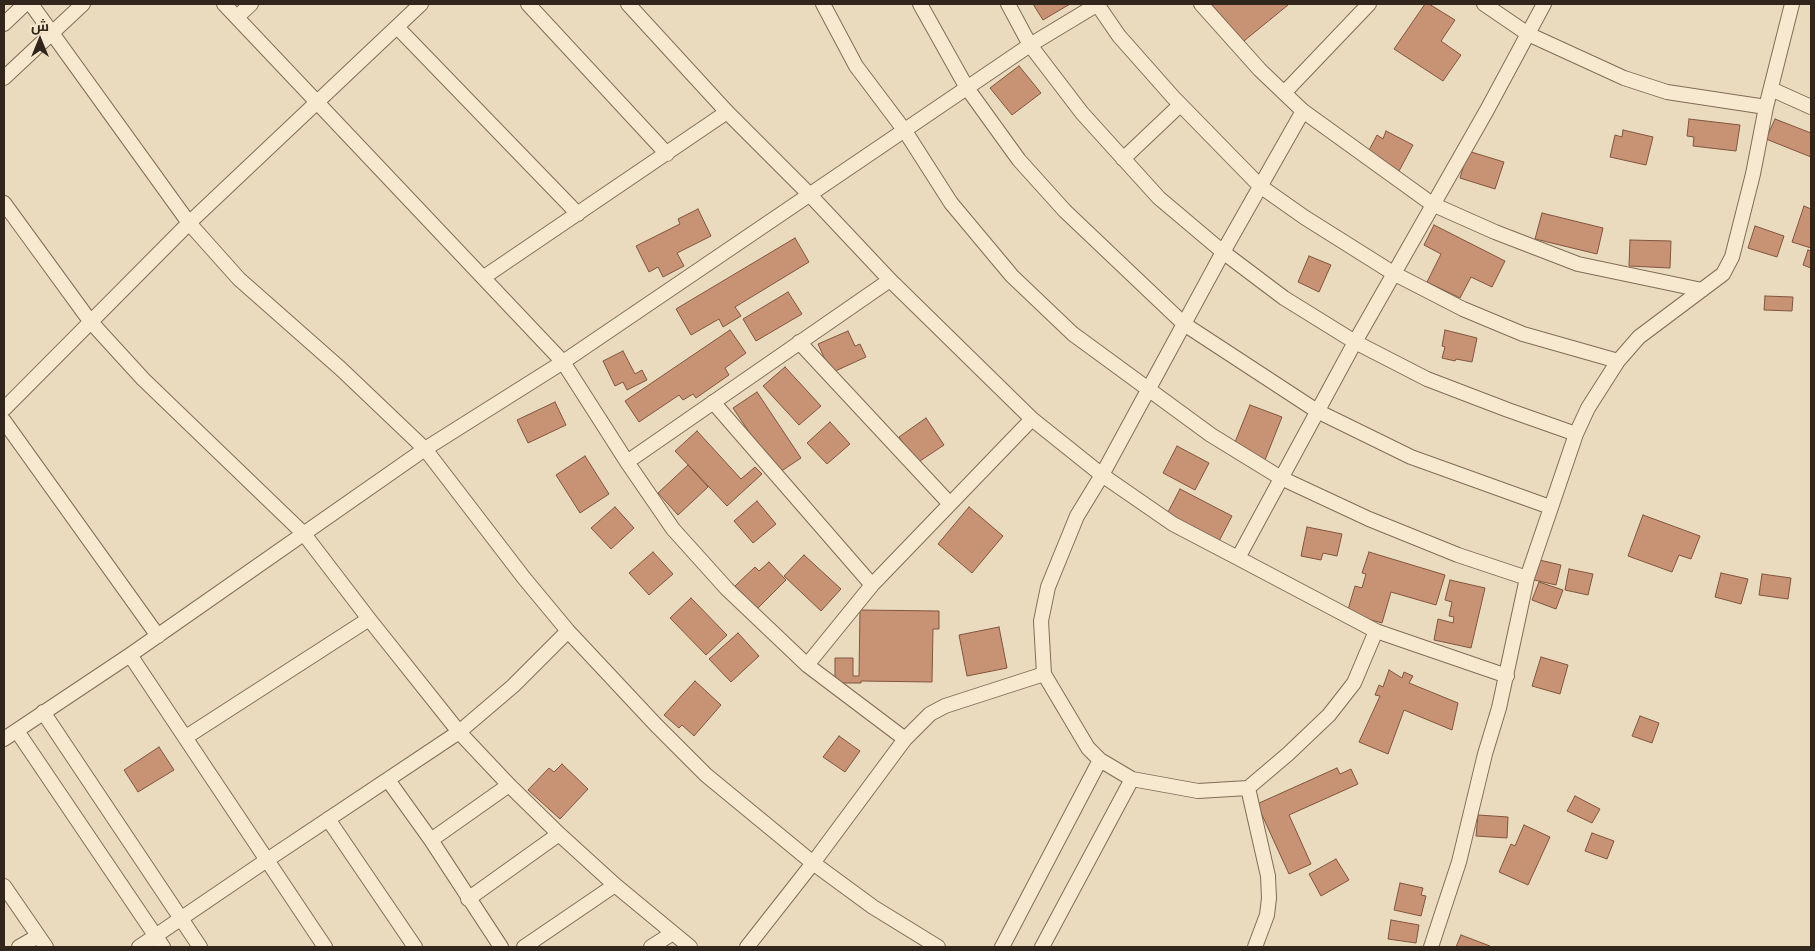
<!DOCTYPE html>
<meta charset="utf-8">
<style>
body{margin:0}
#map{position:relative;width:1815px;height:951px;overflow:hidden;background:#ebdbbe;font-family:Literata,Cairo,serif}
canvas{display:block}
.frame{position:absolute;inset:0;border:5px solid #32251c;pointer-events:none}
.north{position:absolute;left:15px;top:15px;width:50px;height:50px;-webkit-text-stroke:4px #f3e6cd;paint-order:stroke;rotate:0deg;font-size:14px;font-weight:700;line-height:20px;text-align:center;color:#32251c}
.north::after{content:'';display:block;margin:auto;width:18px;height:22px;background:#32251c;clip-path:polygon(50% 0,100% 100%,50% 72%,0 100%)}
</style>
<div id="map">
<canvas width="1815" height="951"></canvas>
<div class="frame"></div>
<div class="north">ش</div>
</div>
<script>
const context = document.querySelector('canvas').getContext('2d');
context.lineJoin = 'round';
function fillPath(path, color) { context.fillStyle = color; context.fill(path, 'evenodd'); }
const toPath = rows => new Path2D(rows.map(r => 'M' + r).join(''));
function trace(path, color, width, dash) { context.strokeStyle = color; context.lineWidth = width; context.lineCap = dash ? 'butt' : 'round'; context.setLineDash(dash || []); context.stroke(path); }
const building = toPath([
 [1033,4,1070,4,1043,20,1033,4],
 [1205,4,1287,4,1288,5,1239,45,1205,4],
 [1425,4,1429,4,1455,20,1441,41,1461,55,1443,81,1394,49,1425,4],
 [1019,66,1041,93,1012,115,990,88,1019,66],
 [1689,119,1740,125,1736,151,1693,146,1694,137,1687,136,1689,119],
 [1775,119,1811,133,1811,157,1766,139,1775,119],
 [1623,130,1653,137,1646,165,1610,157,1615,135,1622,137,1623,130],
 [1386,131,1413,145,1399,171,1367,154,1377,135,1383,139,1386,131],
 [1468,151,1504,162,1495,189,1460,178,1468,151],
 [1804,206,1811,209,1811,248,1792,242,1804,206],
 [698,209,711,236,677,253,684,266,663,277,658,267,649,272,636,246,680,224,678,219,698,209],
 [1542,213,1603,228,1597,254,1535,239,1542,213],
 [1434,225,1505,261,1492,287,1471,277,1460,298,1427,282,1441,254,1424,245,1434,225],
 [1755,226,1784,236,1777,257,1748,248,1755,226],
 [795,238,809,262,735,307,741,316,723,327,719,319,691,335,676,309,795,238],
 [1630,240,1671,241,1670,268,1629,266,1630,240],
 [1808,250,1811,251,1811,268,1803,265,1808,250],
 [1309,256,1331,265,1319,292,1298,282,1309,256],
 [788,292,802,314,756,341,743,319,788,292],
 [1765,296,1793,297,1792,311,1764,310,1765,296],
 [730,330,746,353,725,368,729,375,696,398,693,394,683,400,679,395,639,422,625,401,730,330],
 [1445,330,1477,338,1472,362,1456,359,1455,361,1442,358,1445,347,1442,346,1445,330],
 [848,331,855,346,860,344,866,357,831,373,818,344,848,331],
 [623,351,635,374,642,370,647,380,627,390,623,382,615,386,603,361,623,351],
 [785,367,821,406,799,425,763,386,785,367],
 [757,392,801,458,777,474,733,408,757,392],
 [555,402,566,425,528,443,517,420,555,402],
 [1250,405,1282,417,1265,460,1233,447,1250,405],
 [926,418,944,445,917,463,899,437,926,418],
 [830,422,850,444,827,464,807,443,830,422],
 [697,431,741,479,755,467,762,474,727,506,675,451,697,431],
 [1177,446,1209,463,1195,490,1163,473,1177,446],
 [585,456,609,494,580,513,556,475,585,456],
 [688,465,708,487,678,515,658,493,688,465],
 [1180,489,1232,516,1218,543,1166,516,1180,489],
 [757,501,776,524,753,543,734,521,757,501],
 [615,507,634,528,611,549,591,528,615,507],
 [969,507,1003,536,972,573,938,544,969,507],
 [1643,515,1700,536,1691,559,1679,555,1672,572,1628,556,1643,515],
 [1307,527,1342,534,1337,556,1323,553,1321,560,1301,556,1307,527],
 [653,552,673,574,649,595,629,573,653,552],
 [1369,552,1445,575,1436,605,1391,592,1382,623,1347,613,1355,586,1362,588,1366,574,1362,573,1369,552],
 [804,555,841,589,821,611,784,576,804,555],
 [1535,559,1561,565,1556,585,1530,579,1535,559],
 [769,562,786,580,757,609,735,586,755,567,759,571,769,562],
 [1569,569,1593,574,1588,595,1565,590,1569,569],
 [1721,573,1748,579,1741,604,1715,597,1721,573],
 [1762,574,1791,578,1788,599,1759,595,1762,574],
 [1450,580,1485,588,1471,648,1434,640,1438,619,1453,623,1454,617,1449,616,1452,602,1445,600,1450,580],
 [1539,582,1563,590,1556,609,1532,600,1539,582],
 [691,598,727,635,706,655,670,618,691,598],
 [860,610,939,611,939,629,933,629,932,682,861,681,861,683,835,683,835,658,853,658,853,676,859,676,860,610],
 [999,627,1007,668,967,676,959,635,999,627],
 [738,633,759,656,731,682,709,659,738,633],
 [1541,657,1568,665,1560,694,1532,686,1541,657],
 [1389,670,1402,678,1404,672,1413,676,1409,683,1458,703,1452,730,1404,710,1388,754,1359,742,1380,696,1375,695,1379,685,1383,687,1389,670],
 [695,681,721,705,694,736,682,725,679,728,664,715,695,681],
 [1640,716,1659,723,1652,743,1632,736,1640,716],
 [839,736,860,751,845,772,823,757,839,736],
 [159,747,174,770,138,792,124,770,159,747],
 [562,764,588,789,560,819,528,790,549,768,554,772,562,764],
 [1337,768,1340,774,1351,769,1358,784,1289,815,1311,864,1289,874,1257,804,1337,768],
 [1575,796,1600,809,1592,823,1567,811,1575,796],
 [1478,815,1508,817,1507,838,1476,836,1478,815],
 [1524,825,1550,837,1528,885,1499,872,1511,844,1515,846,1524,825],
 [1592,833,1614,841,1607,859,1585,851,1592,833],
 [1336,859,1349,880,1321,896,1309,874,1336,859],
 [1400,883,1423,888,1421,895,1426,896,1421,916,1394,910,1400,883],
 [1391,920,1419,925,1416,943,1388,939,1391,920],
 [1461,935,1490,946,1490,947,1456,947,1461,935]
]);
const minor = toPath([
 [31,4,189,223,239,279,341,369,425,449,524,578,568,631,656,725,706,775,813,863,873,907,938,947],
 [224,4,563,362,627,462,673,529,727,589,807,665,905,739,813,863,747,947],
 [528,4,667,154],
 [628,4,727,112,810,195,890,280,1032,419,1102,475,1173,524,1238,558],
 [823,4,856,66,905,131,951,203,1012,276,1073,334,1211,435,1281,478,1369,519,1458,555,1527,578],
 [920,4,967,88,1019,160,1065,211,1184,324,1317,411,1411,457,1550,507],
 [1008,4,1030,45,1082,113,1159,198,1223,252,1284,298,1355,342,1427,379,1508,410,1576,434],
 [1097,4,1119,36,1173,97,1260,186,1304,217,1393,273,1463,309,1523,334,1618,361],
 [1201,4,1260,70,1303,111,1223,252,1102,475,1077,516,1048,587,1041,621,1044,674,1088,748,1100,760,1132,779,1198,791,1248,788],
 [1484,4,1528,34,1624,78,1667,92,1766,107],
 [237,17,251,4],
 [4,24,25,4],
 [397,27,578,214],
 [4,78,83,4],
 [1771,89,1811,107],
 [1284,93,1369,4],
 [1303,111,1432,204,1495,232,1578,264,1702,290],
 [1123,159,1180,105],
 [4,203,90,321,143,379,304,534,369,619,459,732,509,785,559,834,615,885,690,947],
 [484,277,727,112],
 [799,342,950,504],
 [713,402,872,585],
 [4,409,189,223,421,4],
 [4,421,158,636],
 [627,462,890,280],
 [1376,631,1238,558,1355,342,1487,110,1544,4],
 [130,655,325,947],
 [807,665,872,585,1032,419],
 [43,712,200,947],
 [17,731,163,947],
 [186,737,369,619],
 [4,739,130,655,425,449,563,362,1030,45,1098,4],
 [905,739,930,714,945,706,1044,674],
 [388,780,431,840,501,947],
 [328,819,415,947],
 [431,840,509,785],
 [4,886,46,947],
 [468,899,559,834],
 [19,947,38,936],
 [139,947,267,860,459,732,513,686,568,631],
 [524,947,615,885],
 [651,947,673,933],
 [1002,947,1100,760],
 [1042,947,1132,779],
 [1255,947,1267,915,1269,898,1268,876,1248,788,1288,754,1329,715,1354,683,1376,631,1507,676],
 [1431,947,1459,862,1485,754,1499,708,1527,578,1576,434,1588,408,1618,361,1639,337,1723,274,1732,257,1753,174,1766,107,1792,4]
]);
fillPath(building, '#c89275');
trace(building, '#80553e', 1);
trace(minor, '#826c57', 16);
trace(minor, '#f7e9d0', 14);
</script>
